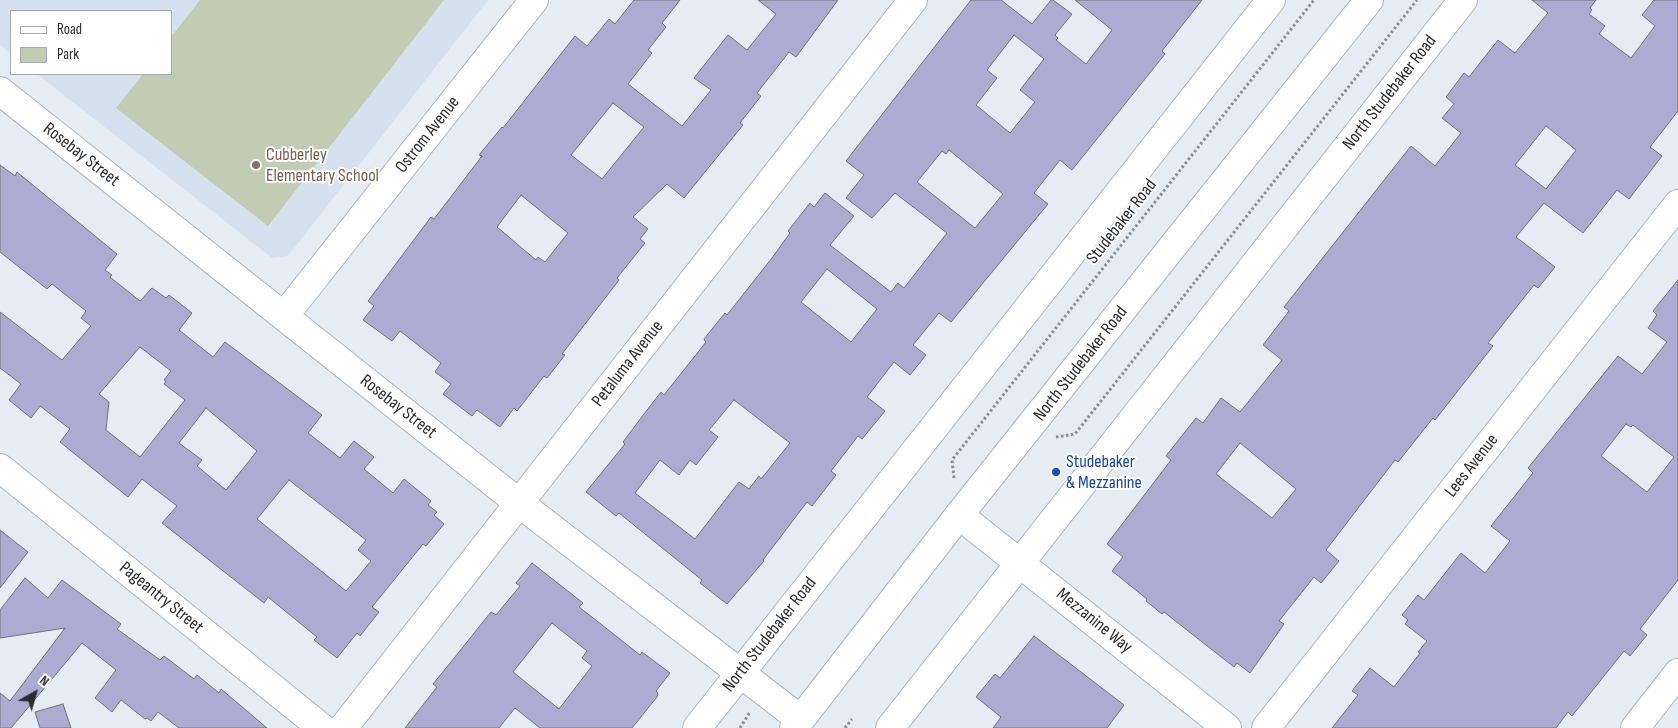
<!DOCTYPE html>
<style>
body{margin:0}
#map{position:relative;width:1678px;height:728px;overflow:hidden;background:#e5ecf3;font-family:"Sofia Sans Condensed",sans-serif}
canvas{display:block}
.legend{position:absolute;left:10px;top:10px;width:162px;height:65px;box-sizing:border-box;background:#fff;border:1px solid #aaabac;margin:0;padding:6px 9px;list-style:none;font-size:15px;color:#2a2c2f}
.legend li{display:flex;align-items:center;gap:10px;height:25px}
.legend b{width:25px;border:1px solid #aaabac}
.north{position:absolute;left:10px;top:668px;width:50px;height:50px;-webkit-text-stroke:4px #fff;paint-order:stroke;rotate:38deg;font-size:14px;font-weight:700;line-height:20px;text-align:center;color:#2a2c2f}
.north::after{content:'';display:block;margin:auto;width:18px;height:22px;background:#2a2c2f;clip-path:polygon(50% 0,100% 100%,50% 72%,0 100%)}
</style>
<div id="map">
<canvas width="1678" height="728"></canvas>
<ul class="legend">
<li><b style="height:6px;background:#fff"></b>Road</li>
<li><b style="height:14px;background:#c2ccb4"></b>Park</li>
</ul>
<div class="north">N</div>
</div>
<script>
const context = document.querySelector('canvas').getContext('2d');
context.lineJoin = 'round';
function fillPath(path, color) { context.fillStyle = color; context.fill(path, 'evenodd'); }
const toPath = rows => new Path2D(rows.map(r => 'M' + r).join(''));
function trace(path, color, width, dash) { context.strokeStyle = color; context.lineWidth = width; context.lineCap = dash ? 'butt' : 'round'; context.setLineDash(dash || []); context.stroke(path); }
function drawText(font, color, halo, rows, align = 'center') {
  context.font = font + ' "Sofia Sans Condensed",sans-serif'; context.lineWidth = 4; context.setLineDash([]); context.textBaseline = 'middle'; context.strokeStyle = halo; context.fillStyle = color; for (const [text, x, y, turn = 0] of rows) {
    context.save(); context.translate(x, y); context.rotate((+turn || 0) * Math.PI / 180); context.textAlign = isNaN(turn) ? turn : align; if (halo) context.strokeText(text, 0, 0); context.fillText(text, 0, 0); context.restore();
  }
}
const built = toPath([
 [0,0,488,0,288,256,272,258,37,74,171,74,171,11,11,11,11,54,0,45]
]);
const green = toPath([
 [200,0,444,0,268,226,116,108,143,74,171,74,171,37]
]);
const building = toPath([
 [634,0,680,0,662,23,666,27,648,50,652,53,628,84,682,126,711,90,694,78,728,35,747,50,776,14,758,0,838,0,796,57,789,52,757,93,761,96,740,123,743,125,684,198,667,184,633,217,648,229,640,239,645,243,617,278,619,280,562,354,565,355,547,378,544,376,517,411,514,408,500,427,477,410,472,416,443,394,451,384,435,372,441,363,400,331,392,341,363,320,374,306,368,301,431,217,434,219,482,156,479,155,502,127,503,128,575,36,587,46,609,19,615,24,634,0],
 [613,103,644,127,602,179,571,155,613,103],
 [521,195,568,233,545,262,538,257,536,260,497,227,521,195],
 [971,0,1001,0,1032,24,1051,0,1053,0,1072,14,1055,35,1058,38,1056,40,1086,64,1112,30,1075,0,1202,0,1162,51,1165,54,1072,170,1060,160,1034,193,1048,204,951,322,939,313,913,345,926,355,910,375,894,362,867,397,885,411,862,439,858,436,831,471,836,475,812,506,807,502,763,560,764,561,727,604,700,583,702,580,619,513,616,516,586,492,625,444,623,442,644,414,661,392,664,395,706,342,704,339,725,313,727,315,772,258,790,233,788,231,810,203,814,207,825,193,854,216,830,245,891,292,898,283,904,288,947,233,895,193,872,218,846,198,864,175,846,161,971,0],
 [1014,35,1044,59,1020,90,1035,102,1010,133,976,105,997,78,987,70,1014,35],
 [949,150,1003,194,975,228,917,182,942,151,946,154,949,150],
 [827,269,877,309,851,342,801,302,827,269],
 [734,400,790,443,761,479,759,476,749,489,739,482,695,539,635,493,660,460,679,475,690,460,696,465,718,437,709,430,734,400],
 [1532,0,1596,0,1590,8,1592,10,1589,14,1605,26,1599,34,1631,58,1655,26,1642,15,1654,0,1678,0,1678,111,1650,147,1662,156,1629,199,1617,190,1583,233,1544,203,1516,237,1555,267,1538,288,1534,285,1488,343,1493,346,1435,420,1433,418,1398,462,1395,460,1326,550,1339,561,1321,583,1314,577,1279,621,1284,624,1250,673,1237,663,1234,667,1164,612,1162,614,1146,601,1147,599,1112,571,1123,557,1107,544,1171,460,1166,456,1196,418,1203,423,1221,398,1240,412,1282,360,1263,345,1289,311,1284,307,1411,146,1435,166,1461,133,1442,118,1454,104,1446,97,1464,73,1469,77,1498,40,1515,53,1548,13,1532,0],
 [1546,126,1576,150,1546,189,1515,165,1546,126],
 [1240,443,1296,489,1272,518,1216,474,1240,443],
 [0,165,15,176,17,172,117,254,105,270,112,275,110,277,140,301,152,288,166,298,169,295,192,313,179,330,213,357,225,342,322,415,308,433,340,458,354,441,374,457,364,469,393,493,404,479,431,501,428,505,437,512,434,515,444,524,426,546,423,544,372,607,379,612,360,636,357,633,337,658,314,640,317,637,268,597,264,603,162,523,177,506,142,479,128,497,60,442,70,429,40,406,31,418,9,400,21,384,0,368,0,312,62,360,91,326,81,318,86,311,52,284,47,289,0,252,0,165],
 [140,347,171,371,164,380,166,381,164,384,185,400,140,457,106,430,109,402,99,394,140,347],
 [206,408,257,451,226,490,197,466,202,460,179,443,206,408],
 [289,480,366,540,358,550,371,561,346,591,257,519,289,480],
 [1678,280,1678,580,1640,629,1647,635,1630,656,1624,651,1572,716,1568,712,1556,728,1332,728,1358,695,1352,691,1370,668,1394,687,1420,653,1418,652,1427,641,1405,624,1408,620,1402,615,1418,595,1424,600,1461,553,1485,573,1510,541,1491,526,1533,473,1528,468,1618,356,1642,374,1667,342,1648,328,1657,315,1653,311,1678,280],
 [1626,424,1631,427,1633,425,1674,457,1647,492,1601,456,1626,424],
 [0,530,28,552,0,588,0,530],
 [532,563,583,603,579,607,597,621,640,655,642,652,670,673,656,691,658,693,657,697,632,728,540,728,515,708,499,728,405,728,437,687,433,684,451,662,491,612,496,615,520,586,516,583,532,563],
 [552,623,587,651,582,658,592,666,559,709,513,672,552,623],
 [25,578,48,598,62,580,121,624,117,629,160,660,164,656,194,679,197,675,219,693,221,689,267,728,179,728,158,712,151,721,147,718,145,719,121,700,112,712,95,698,116,670,82,643,11,728,0,728,0,693,10,701,65,628,0,638,0,610,25,578],
 [1034,636,1124,705,1107,728,993,728,1001,717,976,697,995,674,1000,678,1034,636],
 [63,704,71,728,40,728,35,712,63,704]
]);
const path = toPath([
 [1056,437,1075,434,1417,0],
 [954,478,952,460,1314,0],
 [740,728,750,712],
 [845,728,852,719]
]);
const street = toPath([
 [0,91,519,503,800,719],
 [284,316,534,0],
 [0,468,322,728],
 [959,515,1227,728],
 [343,728,913,0],
 [697,728,1271,0],
 [890,728,1463,0],
 [1266,728,1678,204],
 [1635,728,1678,673]
]);
const secondary = toPath([
 [794,728,959,515,1369,0]
]);
const markers = [
 [256,165,5,"#8d6e63"],
 [1056,472,5,"#1a4fb4"]
];
const streetNames = [
 ["North Studebaker Road",1390,93,-52],
 ["Ostrom Avenue",428,135,-52],
 ["Rosebay Street",81,155,38],
 ["Studebaker Road",1122,222,-52],
 ["Petaluma Avenue",628,364,-52],
 ["North Studebaker Road",1081,364,-52],
 ["Rosebay Street",398,407,38],
 ["Lees Avenue",1472,466,-52],
 ["Pageantry Street",161,598,39],
 ["Mezzanine Way",1094,621,39],
 ["North Studebaker Road",770,635,-52]
];
const educationNames = [
 ["Cubberley",266,155],
 ["Elementary School",266,176]
];
const transitNames = [
 ["Studebaker",1066,462],
 ["& Mezzanine",1066,483]
];
fillPath(built, '#d5e1ee');
fillPath(green, '#c2ccb4');
fillPath(building, '#acacd2');
trace(building, '#717179', 1);
trace(street, '#aeb4bb', 30);
trace(secondary, '#aeb4bb', 30);
trace(path, '#8a8e93', 3, [2.5, 2.5]);
trace(street, '#fff', 28);
trace(secondary, '#fff', 28);
for (const [x, y, r, color] of markers) { const dot = new Path2D(); dot.arc(x, y, r, 0, 2 * Math.PI); context.fillStyle = color; context.fill(dot); trace(dot, '#fff', 2); }
drawText('18px', '#2a2c2f', '#fff', streetNames);
drawText('18px', '#785e54', '#fff', educationNames, 'left');
drawText('18px', '#164399', '#fff', transitNames, 'left');
</script>
